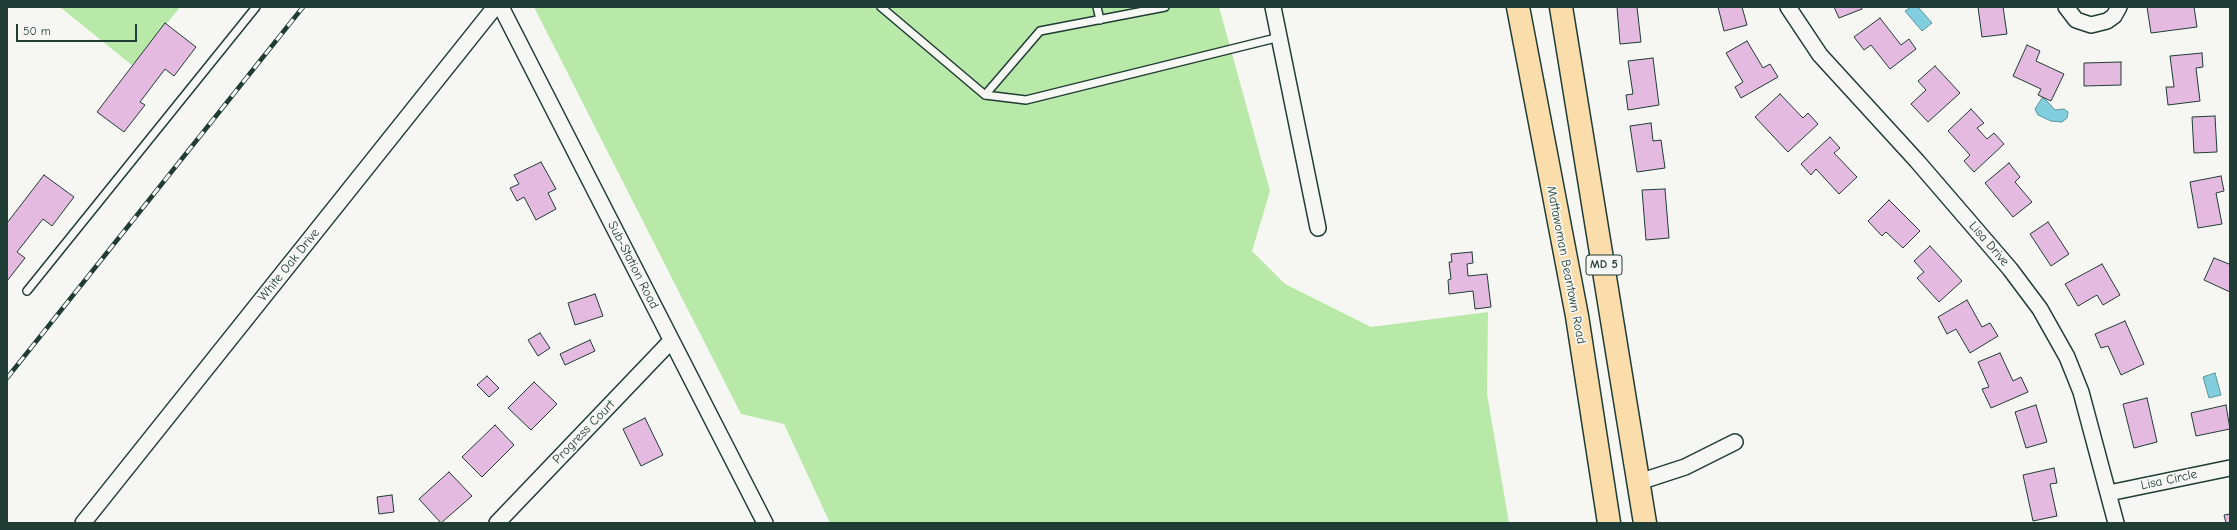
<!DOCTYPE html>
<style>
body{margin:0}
#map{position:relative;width:2237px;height:530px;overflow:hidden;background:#f6f6f2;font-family:"Comic Neue",sans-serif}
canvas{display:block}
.frame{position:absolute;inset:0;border:8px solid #1f3d34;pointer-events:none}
.scale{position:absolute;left:16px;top:24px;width:121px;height:18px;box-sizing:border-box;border:2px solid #1f3d34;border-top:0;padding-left:5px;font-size:12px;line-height:14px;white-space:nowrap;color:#1f3d34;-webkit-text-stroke:3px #f6f6f2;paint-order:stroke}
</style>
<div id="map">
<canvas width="2237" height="530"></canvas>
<div class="frame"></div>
<div class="scale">50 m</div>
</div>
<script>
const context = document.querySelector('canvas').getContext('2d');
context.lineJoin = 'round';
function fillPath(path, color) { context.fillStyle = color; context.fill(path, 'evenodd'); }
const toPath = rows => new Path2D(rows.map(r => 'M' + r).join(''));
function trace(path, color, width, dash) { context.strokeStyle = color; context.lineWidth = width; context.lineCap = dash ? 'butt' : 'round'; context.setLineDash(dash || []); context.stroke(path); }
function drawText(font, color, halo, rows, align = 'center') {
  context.font = font + ' "Comic Neue",sans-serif'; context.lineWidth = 3.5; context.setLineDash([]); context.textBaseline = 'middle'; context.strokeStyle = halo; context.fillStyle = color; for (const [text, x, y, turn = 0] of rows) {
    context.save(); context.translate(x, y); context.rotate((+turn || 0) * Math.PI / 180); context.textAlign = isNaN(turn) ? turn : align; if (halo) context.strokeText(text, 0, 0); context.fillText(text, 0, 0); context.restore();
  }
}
const green = toPath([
 [60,7,180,7,133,66],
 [534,7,1219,7,1270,191,1252,251,1285,284,1371,327,1488,312,1487,394,1509,523,830,523,784,424,741,414]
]);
const water = toPath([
 [1911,7,1918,7,1932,23,1922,31,1905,11,1911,7],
 [2042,98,2046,100,2055,110,2064,109,2068,112,2067,118,2062,122,2051,121,2038,115,2035,109,2042,98],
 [2215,373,2221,395,2209,398,2203,377,2215,373]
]);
const building = toPath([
 [1617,7,1637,7,1641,42,1620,44,1617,7],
 [1718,7,1742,7,1747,25,1724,31,1718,7],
 [1834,7,1861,7,1862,9,1839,18,1834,7],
 [1978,7,2003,7,2007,34,1982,37,1978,7],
 [2147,7,2194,7,2197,27,2151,33,2147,7],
 [1880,18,1901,45,1909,39,1916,49,1890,69,1871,45,1864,50,1854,37,1880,18],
 [165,23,196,47,174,76,165,69,140,102,145,105,124,132,97,112,165,23],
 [1747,41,1763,68,1770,64,1778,77,1741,98,1735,87,1743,82,1726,53,1747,41],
 [2027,45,2040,51,2036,61,2064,74,2051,101,2038,95,2041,89,2013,76,2027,45],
 [2202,53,2203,67,2196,68,2200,101,2168,105,2166,87,2174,87,2170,56,2202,53],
 [1653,58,1659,105,1628,110,1626,95,1633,94,1628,61,1653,58],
 [2121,62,2121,85,2084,86,2084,63,2121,62],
 [1935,66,1960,93,1928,122,1911,104,1926,90,1918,81,1935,66],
 [1780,94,1803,118,1808,113,1818,124,1788,152,1755,117,1780,94],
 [1971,109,1984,123,1977,128,1987,139,1994,133,2004,144,1974,172,1964,161,1970,155,1948,131,1971,109],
 [2215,116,2217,152,2194,153,2192,117,2215,116],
 [1651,123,1653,141,1661,140,1665,168,1637,172,1630,126,1651,123],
 [1830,137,1840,148,1834,153,1857,177,1839,194,1816,169,1811,175,1801,164,1830,137],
 [541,162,556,189,548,193,556,209,536,220,524,197,517,201,510,188,519,184,514,175,541,162],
 [2009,163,2020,177,2015,182,2032,202,2013,217,1985,183,2009,163],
 [44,175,74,197,52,226,43,219,17,252,25,258,7,281,7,223,44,175],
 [2221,176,2224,191,2216,193,2222,224,2198,228,2190,182,2221,176],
 [1665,189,1669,238,1646,240,1642,190,1665,189],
 [1889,200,1920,231,1903,248,1886,232,1882,236,1868,221,1889,200],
 [2048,222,2069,254,2051,266,2030,234,2048,222],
 [1930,246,1962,281,1939,302,1917,278,1924,272,1914,261,1930,246],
 [1472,252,1473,263,1467,264,1468,276,1487,274,1491,307,1475,309,1473,291,1449,294,1448,280,1451,279,1449,262,1452,262,1451,254,1472,252],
 [2214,258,2229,264,2230,262,2230,292,2204,280,2214,258],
 [2102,264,2120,295,2103,305,2097,295,2078,306,2065,284,2102,264],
 [595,294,603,316,575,325,568,303,595,294],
 [1967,300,1982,327,1990,323,1998,336,1970,353,1956,329,1947,334,1938,317,1967,300],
 [2125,321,2144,364,2121,375,2108,346,2101,348,2095,334,2125,321],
 [540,333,550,348,538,356,528,340,540,333],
 [590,340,595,351,565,365,560,354,590,340],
 [2000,353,2013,381,2021,377,2028,392,1991,408,1982,389,1989,387,1978,362,2000,353],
 [487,376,499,388,489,397,477,385,487,376],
 [534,382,557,404,531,430,508,408,534,382],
 [2147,398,2157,442,2134,448,2123,404,2147,398],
 [2036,405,2047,442,2026,448,2015,412,2036,405],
 [2226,405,2230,429,2196,436,2191,413,2226,405],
 [645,418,663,455,641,466,623,429,645,418],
 [495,425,514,445,482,477,462,457,495,425],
 [2054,468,2057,483,2050,484,2057,516,2033,521,2023,475,2054,468],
 [449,472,472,496,441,523,419,499,449,472],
 [392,495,394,512,379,514,377,497,392,495],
 [2230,514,2230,523,2226,523,2224,515,2230,514]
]);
const service = toPath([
 [881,7,985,95,1026,100,1280,37],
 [1097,7,1100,20],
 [985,95,1040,31,1165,7],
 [27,291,256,7]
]);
const minor = toPath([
 [501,7,765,523],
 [1273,7,1318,228],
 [1788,7,1820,55,1917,161,2010,269,2040,309,2067,357,2081,392,2116,523],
 [2066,7,2076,20,2091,25,2107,21,2114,16,2119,7],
 [1639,482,1685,467,1735,442],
 [2109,493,2230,468],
 [83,523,495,7],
 [497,523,671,341]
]);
const trunk = toPath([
 [1518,7,1577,316,1609,523],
 [1561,7,1645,523]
]);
const rail = toPath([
 [7,378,303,7]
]);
const shields = [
 [1604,265,36]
];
const shieldNames = [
 ["MD 5",1604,265]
];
const streetNames = [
 ["Lisa Drive",1989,244,49],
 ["White Oak Drive",289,265,-51],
 ["Sub-Station Road",633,265,63],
 ["Mattawoman Beantown Road",1566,265,79],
 ["Progress Court",584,432,-46],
 ["Lisa Circle",2169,480,-12]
];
fillPath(green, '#b9e9a8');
fillPath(water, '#81cfde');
trace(water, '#5a959a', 1);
fillPath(building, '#e4bae1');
trace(building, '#1f3d34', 1);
trace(service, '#1f3d34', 10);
trace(minor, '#1f3d34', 18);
trace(trunk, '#1f3d34', 25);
trace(service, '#f6f6f2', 7);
trace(minor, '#f6f6f2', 15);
trace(trunk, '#faddab', 22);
trace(rail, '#1f3d34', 4.5);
trace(rail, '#f6f6f2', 3, [9]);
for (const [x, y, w] of shields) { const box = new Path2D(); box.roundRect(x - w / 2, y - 10, w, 20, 3); context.fillStyle = '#f6f6f2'; context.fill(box); trace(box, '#1f3d34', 1); }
drawText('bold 12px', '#1f3d34', null, shieldNames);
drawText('13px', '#1f3d34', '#f6f6f2', streetNames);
</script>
